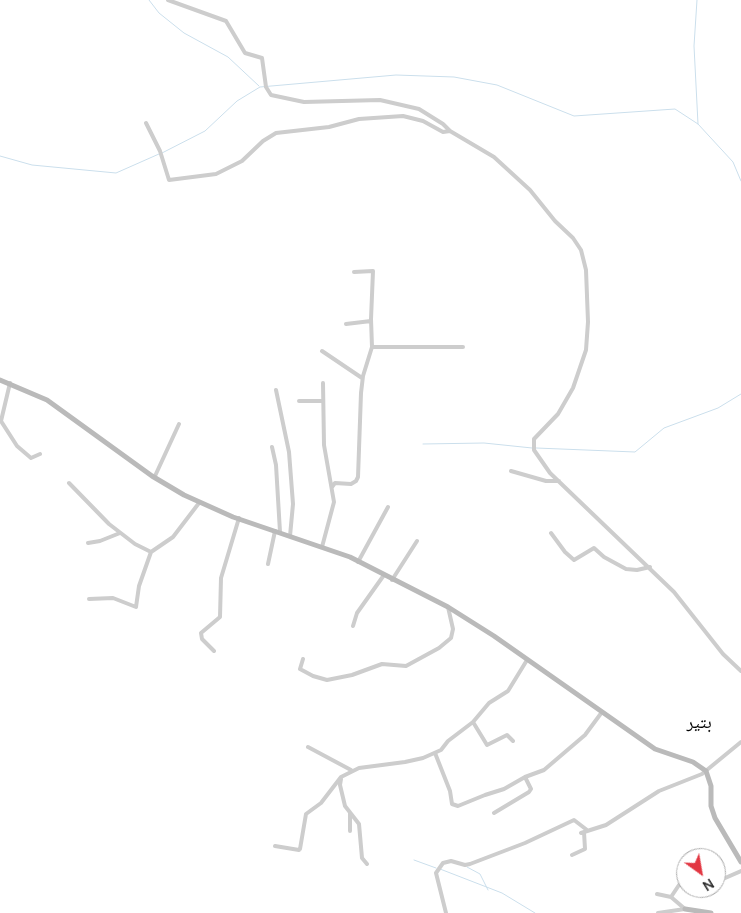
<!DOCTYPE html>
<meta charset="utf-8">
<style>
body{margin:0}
#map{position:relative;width:741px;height:913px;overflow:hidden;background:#fff;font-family:Manrope,sans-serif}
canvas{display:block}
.north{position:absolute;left:676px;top:848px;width:50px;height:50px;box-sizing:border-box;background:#fff;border:1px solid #acacac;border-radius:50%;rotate:148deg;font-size:14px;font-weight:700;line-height:20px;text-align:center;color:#303030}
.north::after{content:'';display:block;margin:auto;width:18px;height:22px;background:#e23742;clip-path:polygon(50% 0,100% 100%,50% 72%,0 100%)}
</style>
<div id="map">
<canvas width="741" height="913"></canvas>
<div class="north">N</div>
</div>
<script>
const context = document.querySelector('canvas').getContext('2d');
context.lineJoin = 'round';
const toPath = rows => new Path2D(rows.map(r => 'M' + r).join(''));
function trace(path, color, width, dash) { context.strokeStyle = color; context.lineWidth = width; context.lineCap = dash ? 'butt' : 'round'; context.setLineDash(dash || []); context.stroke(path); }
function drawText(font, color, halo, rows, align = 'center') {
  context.font = font + ' Manrope,"Noto Naskh Arabic",sans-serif'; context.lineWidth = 5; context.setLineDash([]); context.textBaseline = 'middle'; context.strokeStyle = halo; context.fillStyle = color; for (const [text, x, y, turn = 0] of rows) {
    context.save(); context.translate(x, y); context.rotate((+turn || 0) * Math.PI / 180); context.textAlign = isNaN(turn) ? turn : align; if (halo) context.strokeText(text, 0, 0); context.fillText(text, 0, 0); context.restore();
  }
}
const stream = toPath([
 [149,0,159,13,184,33,228,57,259,86],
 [697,0,694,46,698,124],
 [162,153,205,131,237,101,260,87,396,75,454,77,497,85,574,116,675,109,698,124,733,162,741,181],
 [0,156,32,165,116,173,159,154],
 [423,444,484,443,532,448],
 [536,448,635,452,664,428,718,408,741,394],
 [414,860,436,868],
 [467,867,480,874,488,890],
 [440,869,502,893,535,913]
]);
const street = toPath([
 [168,0,226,21,245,53,262,58,266,87,271,95,304,102,380,100,419,109,443,124,450,131,494,157,530,190,555,221,573,238,581,250,586,270,588,322,586,350,573,388,558,414,534,439,534,450,550,473,674,592,723,654,741,671],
 [146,123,160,151,169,180,216,174,242,161,263,141,276,133,329,127,359,119,403,116,423,121,443,132,450,131],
 [346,324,371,321],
 [372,347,463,347],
 [322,351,362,378],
 [10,383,1,421,17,446,31,458,40,454],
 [276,390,289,452,293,504,290,536],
 [299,401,322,401],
 [272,447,276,465,280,532],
 [511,471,546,481,559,481],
 [155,476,179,424],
 [69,483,109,524,135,544,151,552],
 [332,487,335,483,351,484,356,481,358,477,361,393,363,376,372,347,371,319,373,271,354,272],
 [551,533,565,552,574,560,594,548,604,557,626,569,637,570,650,567],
 [88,543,100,541,120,533],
 [322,547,334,502,324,445,323,383],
 [358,562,388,507],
 [268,564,275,531],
 [392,580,417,541],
 [89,599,113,598,136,607,139,586,151,552,173,537,199,503],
 [353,626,357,613,384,575],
 [214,651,202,639,201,633,220,617,221,578,239,518],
 [303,659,300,669,313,676,327,680,352,675,382,664,406,666,439,648,451,638,453,629,448,607],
 [473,722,487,745,507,735,513,741],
 [308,747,351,770],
 [435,753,450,791,452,804,458,806,485,795,504,789,525,777,544,770,585,735,602,712],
 [341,779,340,785,345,806,359,824,362,858,367,864],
 [350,813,350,831],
 [494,813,529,792,531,789,525,777],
 [581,833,606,825,659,791,702,774,741,742],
 [275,846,299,850],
 [300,849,306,814,321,803,341,777,359,768,405,762,423,758,441,750,448,741,473,722,489,703,508,691,527,660],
 [572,855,585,849,584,832],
 [685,868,686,869],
 [716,882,741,871],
 [657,894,671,897,685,909],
 [671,897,679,885,682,885,690,891,693,888],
 [446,913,436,873,443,863,451,861,465,865,470,864,525,843,574,820,587,830],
 [658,913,685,909]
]);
const secondary = toPath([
 [0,380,47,400,152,476,184,495,233,517,350,557,448,607,494,636,655,749,693,762,706,771,711,786,711,806,715,818,741,862],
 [685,909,711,913]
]);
const quarterNames = [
 ["بتير",699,723]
];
trace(stream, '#cbdfec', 1);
trace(street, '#cdcdcd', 4);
trace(secondary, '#bababa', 5);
drawText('18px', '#000', '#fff', quarterNames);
</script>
